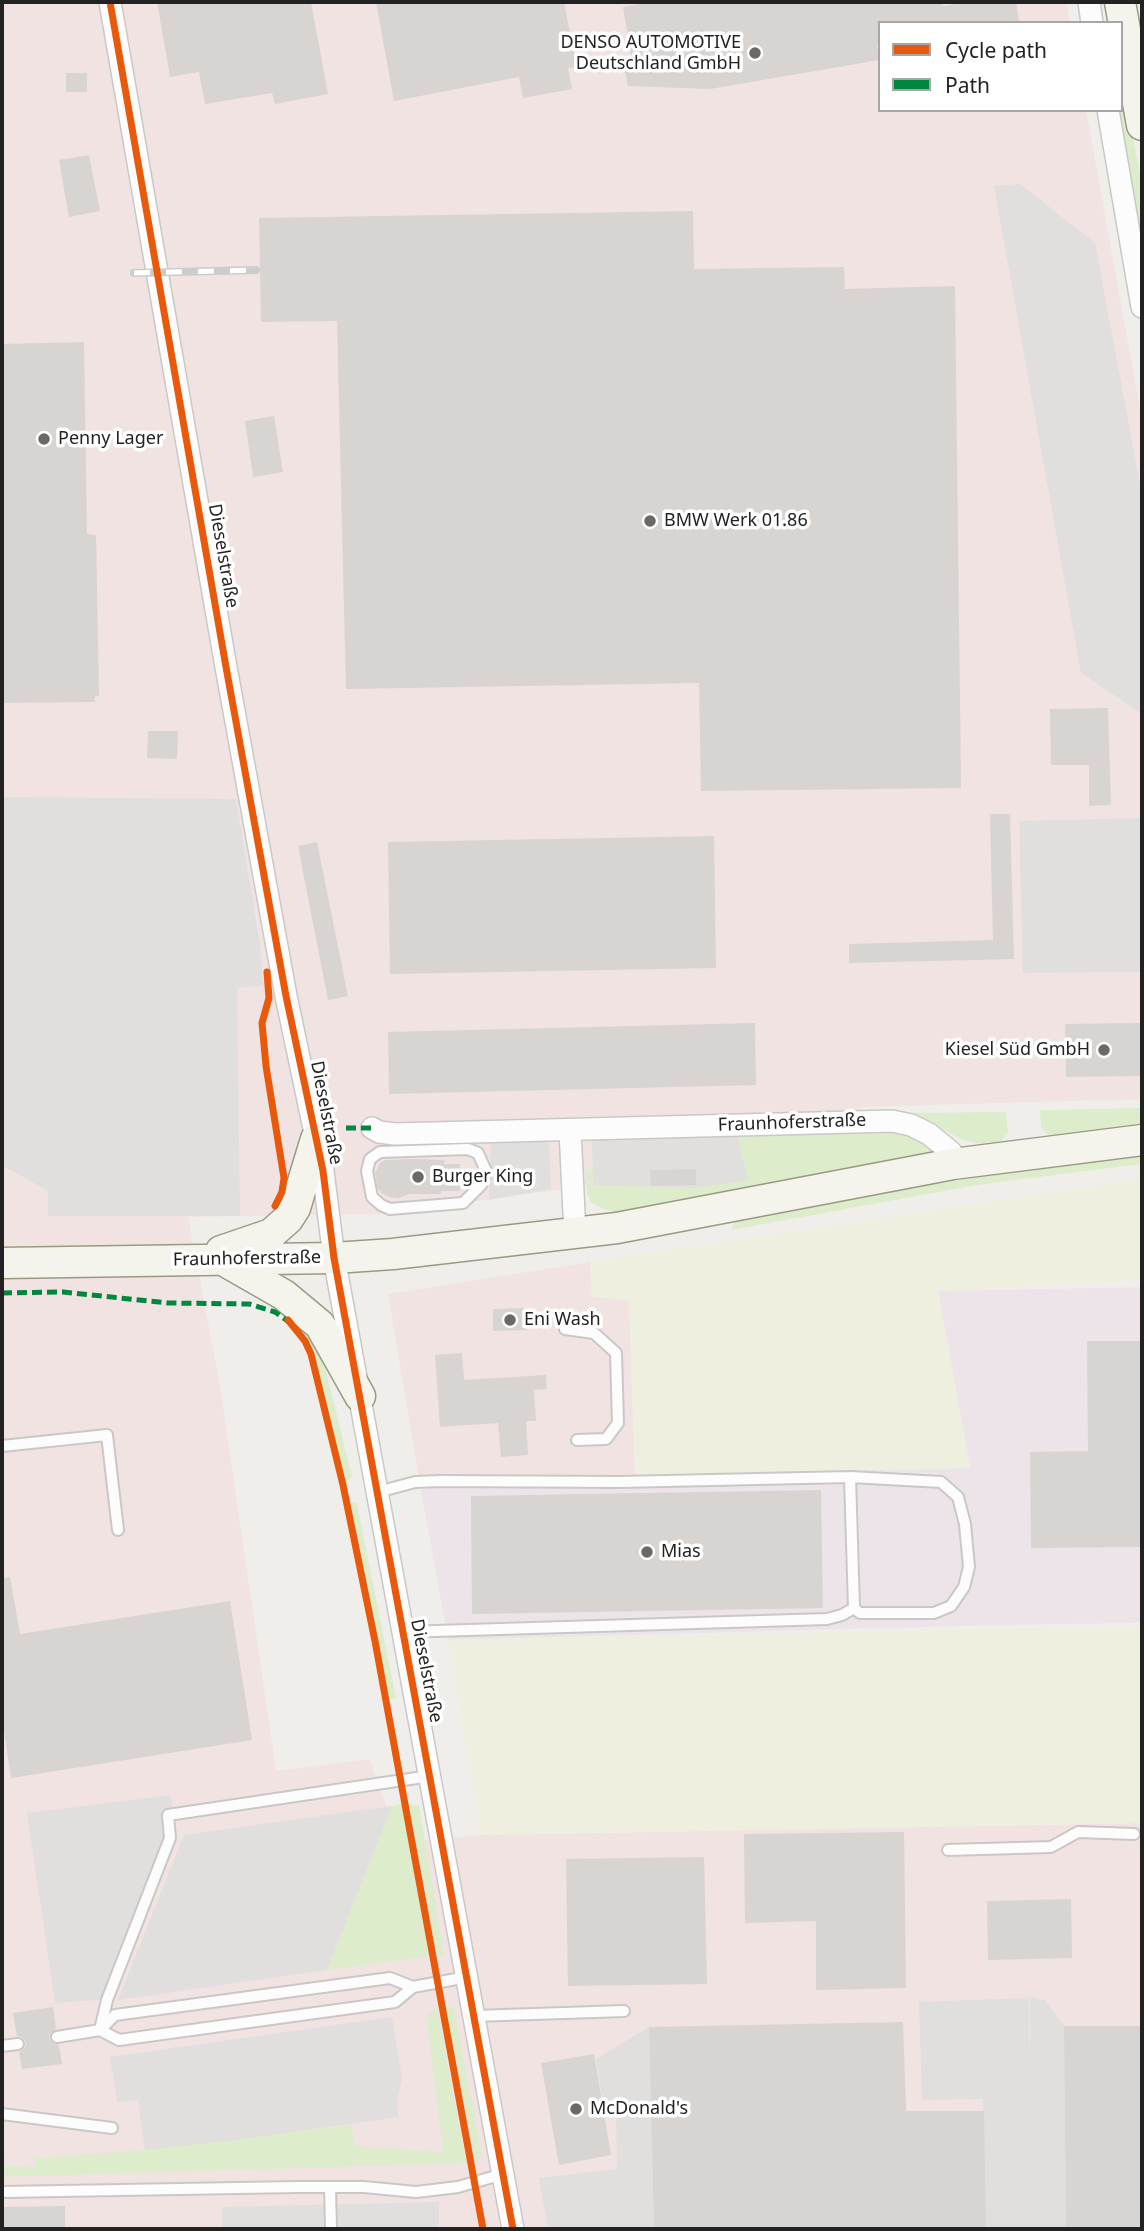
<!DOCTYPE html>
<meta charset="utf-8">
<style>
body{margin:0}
#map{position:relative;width:1144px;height:2231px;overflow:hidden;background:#f0eeeb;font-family:"Noto Sans",sans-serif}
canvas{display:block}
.frame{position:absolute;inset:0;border:4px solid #222;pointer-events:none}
.legend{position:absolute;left:878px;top:21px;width:245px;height:91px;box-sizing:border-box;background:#fff;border:2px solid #a7a7a7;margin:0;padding:9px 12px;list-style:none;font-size:21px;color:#222}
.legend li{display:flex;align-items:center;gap:14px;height:35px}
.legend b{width:35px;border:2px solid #a7a7a7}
</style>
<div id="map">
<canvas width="1144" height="2231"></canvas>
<div class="frame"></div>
<ul class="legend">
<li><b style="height:9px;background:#e8590c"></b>Cycle path</li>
<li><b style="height:9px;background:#00873e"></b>Path</li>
</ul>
</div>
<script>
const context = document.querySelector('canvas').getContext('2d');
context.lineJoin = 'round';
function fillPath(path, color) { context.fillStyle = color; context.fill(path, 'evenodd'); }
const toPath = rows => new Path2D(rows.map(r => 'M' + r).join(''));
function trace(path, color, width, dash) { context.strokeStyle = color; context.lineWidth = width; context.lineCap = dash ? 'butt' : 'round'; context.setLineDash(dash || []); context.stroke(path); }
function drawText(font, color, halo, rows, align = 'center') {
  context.font = font + ' "Noto Sans",sans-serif'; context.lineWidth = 7; context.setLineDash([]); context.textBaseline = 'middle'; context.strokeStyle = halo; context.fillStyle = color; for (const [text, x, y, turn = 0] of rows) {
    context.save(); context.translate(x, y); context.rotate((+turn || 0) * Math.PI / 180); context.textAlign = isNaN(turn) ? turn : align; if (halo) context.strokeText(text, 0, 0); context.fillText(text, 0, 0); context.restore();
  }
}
const commercial = toPath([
 [2,2,1066,2,1070,23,880,23,880,110,1086,110,1142,420,1142,1099,862,1107,840,1161,695,1188,593,1185,383,1214,188,1217,220,1386,276,1771,369,1759,400,1842,482,1835,1142,1823,1142,2229,2,2229],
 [590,1262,592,1296,629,1301,635,1475,419,1479,388,1294]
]);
const industrial = toPath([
 [1142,1287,1142,1623,998,1625,448,1640,419,1479,970,1468,938,1291]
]);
const farmland = toPath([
 [1142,1179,1142,1280,938,1291,970,1468,635,1475,629,1301,592,1296,590,1262],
 [1142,1626,1142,1823,482,1835,448,1640]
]);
const grass = toPath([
 [1121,72,1142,186,1142,254,1118,110,1121,110],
 [1142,1108,1142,1127,1051,1137,1041,1128,1040,1110],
 [1006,1112,1008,1133,1000,1143,982,1144,963,1140,917,1116,898,1113],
 [736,1132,797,1135,895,1133,915,1138,930,1147,931,1150,930,1153,617,1212,604,1209,592,1203,587,1195,586,1170,593,1170,594,1185,747,1180],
 [1142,1157,1142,1164,977,1185,731,1230,735,1221,900,1190,984,1176],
 [301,1319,319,1347,325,1367,352,1477,345,1482,314,1349,298,1323],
 [349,1501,357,1504,396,1698,389,1699],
 [402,1804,429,1956,327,1970,392,1806],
 [409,1804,419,1806,444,1954,438,1959],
 [445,2005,454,2008,482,2156,476,2161],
 [437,2008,466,2163,2,2177,2,2157,5,2157,4,2166,35,2167,36,2158,145,2150,351,2125,355,2146,443,2152,427,2022,428,2015]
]);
const parking = toPath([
 [1020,184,1095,243,1142,495,1142,714,1081,673,994,186],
 [2,797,236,799,260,944,263,985,237,988,240,1216,48,1216,48,1191,2,1165,2,945,4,945],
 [1142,818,1142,972,1023,973,1019,821],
 [736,1132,748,1180,695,1188,593,1185,592,1137],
 [549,1141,551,1189,489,1200,491,1142],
 [171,1795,176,1838,111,1999,55,2003,27,1813],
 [392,1806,327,1970,118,2000,184,1835],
 [1030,1997,1045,2000,1064,2026,1066,2229,986,2229,983,2099,922,2100,919,2002,1029,1998,1030,2082],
 [392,2017,402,2078,397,2103,399,2117,228,2141,145,2150,138,2100,117,2102,110,2057],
 [649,2027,654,2229,548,2229,539,2178,617,2169,616,2112,604,2112,596,2059],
 [439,2202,439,2229,222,2229,222,2207]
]);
const building = toPath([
 [157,2,311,2,328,94,275,104,272,93,205,104,199,72,170,77],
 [376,2,564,2,577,67,568,68,572,89,523,98,519,77,394,101],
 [651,2,942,2,943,6,969,2,1016,2,1019,23,880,23,880,45,877,45,879,60,710,89,628,86,623,62,632,60,623,7],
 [66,73,87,73,87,92,66,92],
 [89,155,100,211,69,217,59,160],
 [693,211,694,269,844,267,845,289,955,286,961,788,701,791,699,683,346,689,337,321,261,322,259,218],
 [84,342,87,534,96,535,99,696,95,696,95,702,2,703,2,344],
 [274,416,283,472,253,477,245,421],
 [1108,708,1111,805,1089,806,1089,765,1051,765,1050,709],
 [148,731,178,731,177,759,147,758],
 [990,814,1010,814,1014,959,849,963,849,944,993,940],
 [714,836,716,968,390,974,388,842],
 [317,842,348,996,328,1000,298,846],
 [755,1023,756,1085,389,1094,388,1032],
 [1142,1023,1142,1076,1066,1077,1065,1024],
 [411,1159,445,1160,444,1164,460,1164,460,1191,441,1191,441,1194,409,1194,399,1198,389,1197,382,1193,378,1189,375,1173,380,1163,385,1160],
 [696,1169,696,1185,651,1186,650,1170],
 [526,1308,527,1330,493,1331,493,1309],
 [1087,1341,1142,1341,1142,1547,1031,1548,1030,1452,1088,1451],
 [462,1353,464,1380,546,1375,547,1389,534,1390,536,1421,526,1421,528,1455,501,1457,498,1423,440,1427,435,1355],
 [821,1490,823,1608,472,1614,471,1496],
 [10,1577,20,1634,230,1601,252,1740,11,1778,2,1717,2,1578],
 [904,1832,906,1988,816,1990,816,1921,745,1923,744,1834],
 [704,1857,707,1984,568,1986,566,1859],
 [1071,1899,1072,1958,988,1960,987,1901],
 [53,2007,56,2029,50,2034,49,2039,54,2044,59,2045,62,2064,22,2069,19,2052,25,2048,26,2042,22,2037,17,2036,13,2013],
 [903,2022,906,2111,984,2111,986,2229,654,2229,649,2027],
 [1064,2026,1142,2026,1142,2229,1066,2229],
 [594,2054,611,2155,559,2165,541,2063],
 [65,2206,65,2229,2,2229,2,2207]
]);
const service = toPath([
 [468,1149,478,1153,486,1171,481,1185,463,1203,390,1209,381,1205,372,1197,367,1171,370,1159,380,1152,468,1149],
 [565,1329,594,1333,616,1353,618,1423,606,1439,577,1440],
 [2,1446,107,1435,118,1530],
 [378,1492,415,1482,441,1481,619,1482,850,1477,941,1482,958,1497,965,1524,969,1567,964,1587,951,1606,934,1613,860,1613,854,1608,850,1477],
 [402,1632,827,1619,842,1615,854,1608],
 [948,1850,1051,1847,1078,1832,1134,1834],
 [474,2016,624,2011],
 [100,2030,107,2000,170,1838,168,1815,430,1776],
 [100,2030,119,2040,395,2002,413,1987],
 [57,2037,100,2030,115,2015,390,1978,413,1987,467,1977],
 [2,2046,18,2044],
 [2,2114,112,2128],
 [330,2187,331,2229],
 [2,2192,297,2187,364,2187,416,2192,458,2187,503,2174]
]);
const minor = toPath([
 [110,2,226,667,286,996,323,1171,334,1258,513,2229],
 [1089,2,1092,23],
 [1108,110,1142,307],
 [372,1128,379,1132,395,1134,892,1121,911,1125,929,1134,951,1152,953,1164],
 [570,1130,575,1234]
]);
const secondary = toPath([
 [1120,2,1142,125],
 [221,1251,271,1234,288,1219,295,1208,316,1139],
 [223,1260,284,1295,320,1325,360,1396],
 [2,1263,334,1258,393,1254,617,1228,953,1164,1142,1140]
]);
const rail = toPath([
 [134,273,256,270]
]);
const quiet = toPath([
 [346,1128,372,1128],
 [2,1293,63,1292,168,1303,249,1304,275,1312,292,1324]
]);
const cycleway = toPath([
 [110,2,226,667,286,996,323,1171,334,1258,513,2229],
 [267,972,269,998,262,1023,266,1066,284,1178,282,1192,275,1206],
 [288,1320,305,1341,311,1354,343,1485,375,1641,483,2229]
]);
const markers = [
 [755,53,7,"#6a6968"],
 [44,439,7,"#6a6968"],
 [650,521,7,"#6a6968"],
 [1104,1050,7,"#6a6968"],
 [418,1177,7,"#6a6968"],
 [510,1320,7,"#6a6968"],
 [647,1552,7,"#6a6968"],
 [576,2109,7,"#6a6968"]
];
const poiNames = [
 ["DENSO AUTOMOTIVE",741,43,"right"],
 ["Deutschland GmbH",741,64,"right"],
 ["Penny Lager",58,439],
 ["BMW Werk 01.86",664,521],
 ["Kiesel Süd GmbH",1090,1050,"right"],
 ["Burger King",432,1177],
 ["Eni Wash",524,1320],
 ["Mias",661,1552],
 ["McDonald's",590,2109]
];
const streetNames = [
 ["Dieselstraße",223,556,80],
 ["Dieselstraße",326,1113,79],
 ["Fraunhoferstraße",792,1123,-2],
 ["Fraunhoferstraße",247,1259,-1],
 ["Dieselstraße",426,1671,79]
];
fillPath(commercial, '#f1e3e1');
fillPath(industrial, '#ede4e9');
fillPath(farmland, '#efefdf');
fillPath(grass, '#ddeccb');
fillPath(parking, '#e0dfde');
fillPath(building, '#d7d4d2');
trace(service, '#c9c8c7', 14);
trace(minor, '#c9c8c7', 24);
trace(secondary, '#999a82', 33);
trace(service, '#fdfcfc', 10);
trace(minor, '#fdfcfc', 21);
trace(secondary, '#f4f4ed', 30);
trace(rail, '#ccc', 8);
trace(rail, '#fff', 5, [16]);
trace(quiet, '#00873e', 5, [10, 5]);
trace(cycleway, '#e8590c', 7);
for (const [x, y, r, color] of markers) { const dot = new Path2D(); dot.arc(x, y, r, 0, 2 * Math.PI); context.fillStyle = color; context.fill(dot); trace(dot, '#fff', 2.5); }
drawText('18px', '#222', '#fff', poiNames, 'left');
drawText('18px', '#222', '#fff', streetNames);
</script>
